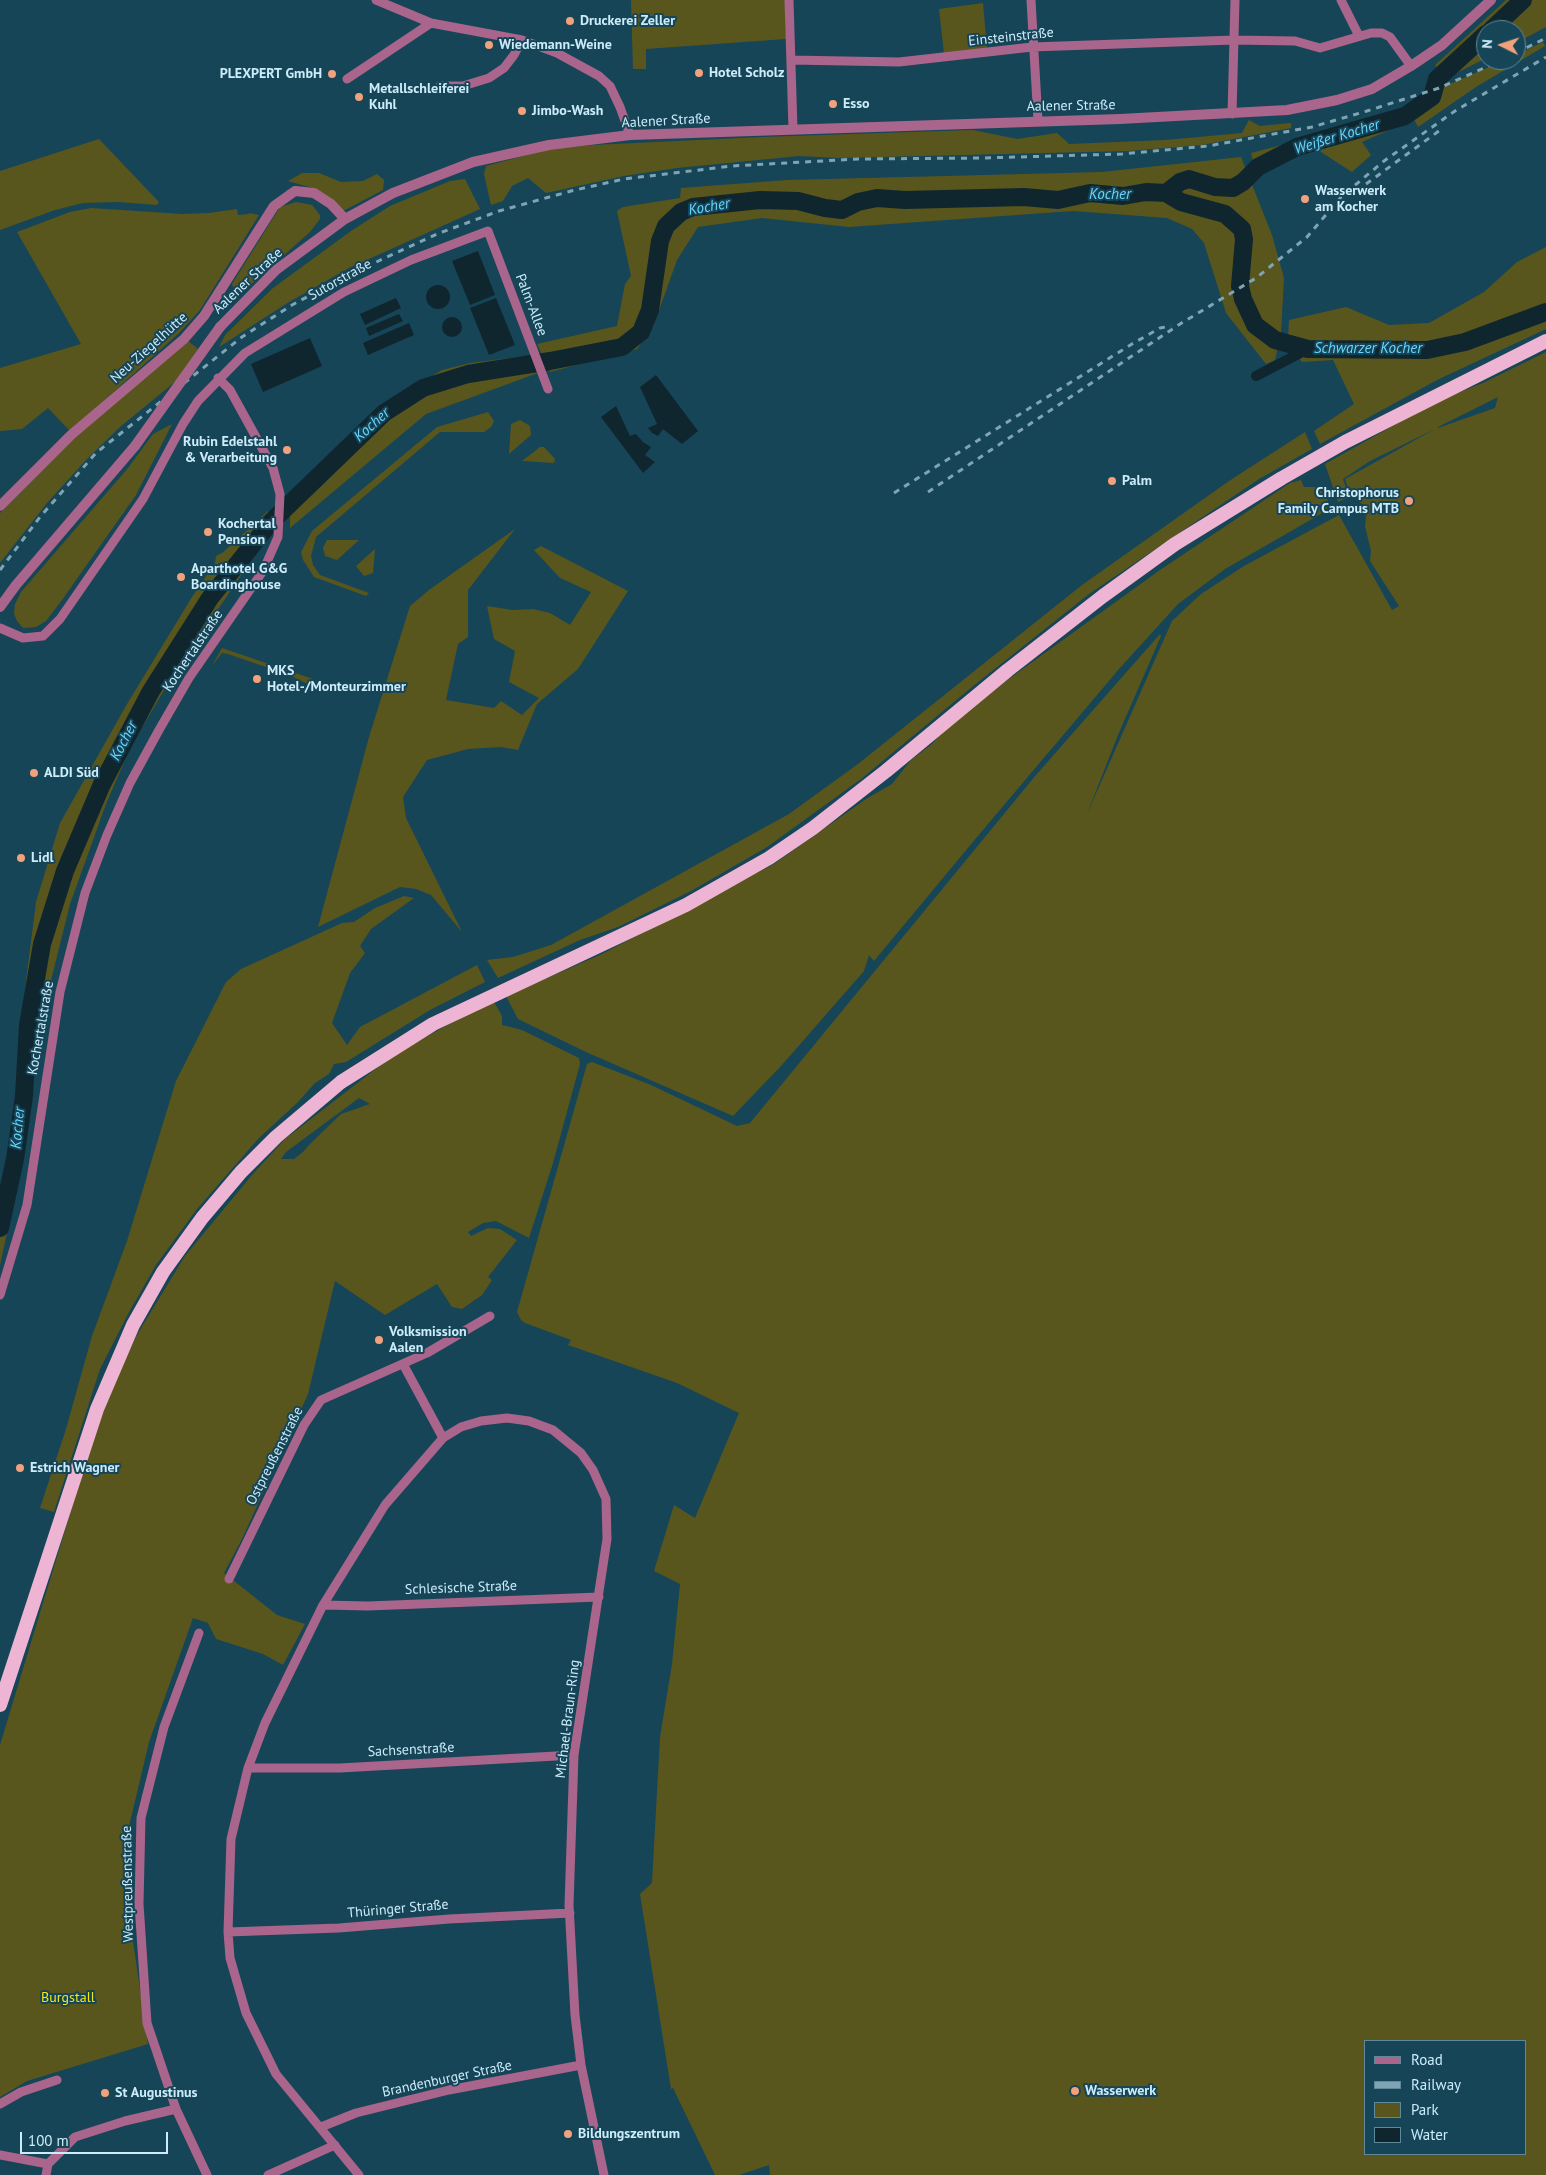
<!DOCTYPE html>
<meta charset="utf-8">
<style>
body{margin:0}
#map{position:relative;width:1546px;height:2175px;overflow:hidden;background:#164557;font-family:"PT Sans",sans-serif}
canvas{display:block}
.legend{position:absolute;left:1364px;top:2040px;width:162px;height:115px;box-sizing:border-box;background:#164557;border:1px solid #5f8898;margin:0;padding:6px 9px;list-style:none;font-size:15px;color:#ccecfa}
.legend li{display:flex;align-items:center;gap:10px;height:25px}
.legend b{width:25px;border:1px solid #5f8898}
.north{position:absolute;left:1476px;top:20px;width:50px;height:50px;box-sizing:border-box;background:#164557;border:1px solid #5f8898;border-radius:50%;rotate:274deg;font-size:14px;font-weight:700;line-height:20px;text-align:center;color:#ccecfa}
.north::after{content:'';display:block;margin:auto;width:18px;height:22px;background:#f1a17c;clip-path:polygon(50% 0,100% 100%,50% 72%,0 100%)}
.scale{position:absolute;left:20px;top:2132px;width:148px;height:22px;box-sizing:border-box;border:2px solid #ccecfa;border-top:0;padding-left:6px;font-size:15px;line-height:18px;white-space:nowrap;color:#ccecfa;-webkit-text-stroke:4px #164557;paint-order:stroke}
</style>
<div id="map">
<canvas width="1546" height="2175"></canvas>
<ul class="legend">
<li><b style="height:6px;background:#a9658b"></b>Road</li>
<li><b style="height:6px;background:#7fa5b5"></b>Railway</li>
<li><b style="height:14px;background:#59561d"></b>Park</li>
<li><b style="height:14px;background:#10262f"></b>Water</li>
</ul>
<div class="north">N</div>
<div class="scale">100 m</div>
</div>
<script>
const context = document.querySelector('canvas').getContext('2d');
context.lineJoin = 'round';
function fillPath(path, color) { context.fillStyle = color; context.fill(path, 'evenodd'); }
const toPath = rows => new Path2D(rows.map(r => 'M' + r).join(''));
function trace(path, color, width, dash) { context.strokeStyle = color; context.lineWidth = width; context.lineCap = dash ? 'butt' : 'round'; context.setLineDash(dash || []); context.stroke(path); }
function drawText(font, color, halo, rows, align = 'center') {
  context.font = font + ' "PT Sans",sans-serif'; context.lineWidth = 4; context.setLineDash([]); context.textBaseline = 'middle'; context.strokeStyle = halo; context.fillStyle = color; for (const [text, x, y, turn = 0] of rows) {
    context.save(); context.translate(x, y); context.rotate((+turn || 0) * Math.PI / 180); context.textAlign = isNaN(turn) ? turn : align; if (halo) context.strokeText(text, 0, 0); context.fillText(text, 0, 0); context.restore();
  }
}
const green = toPath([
 [631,0,785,0,786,39,646,49,646,69,633,69],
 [1506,0,1546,0,1546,27,1516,43,1516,30,1486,30,1486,58,1445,79,1435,65],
 [983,3,987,49,944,54,939,9],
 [1543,42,1545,46,1476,87,1418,127,1414,119,1362,142,1371,155,1352,172,1310,145,1254,165,1251,153,1331,132,1334,133,1371,124,1404,111,1418,98,1505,60,1516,60,1516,55],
 [1249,120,1260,126,1291,123,1291,128,1202,145,1128,151,839,158,799,156,677,168,624,176,546,193,528,178,512,186,503,201,491,205,484,174,486,166,550,149,593,145,762,137,973,130,1017,139,1057,133,1069,144,1166,140,1242,133],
 [99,139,159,202,157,205,119,202,83,203,55,210,0,230,0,171],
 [1241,157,1272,235,1284,278,1281,332,1275,360,1266,364,1226,313,1204,243,1192,229,1167,218,1073,211,849,227,762,218,698,227,677,260,653,327,637,349,550,372,537,344,617,326,625,284,631,276,617,211,623,207,680,198,681,188,787,180,1102,172],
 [302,173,319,173,341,182,363,181,377,174,384,180,383,190,343,211,316,189,288,181],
 [465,179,480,209,349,268,289,302,219,347,225,335,273,288,351,231,390,206,450,181],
 [296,202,312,205,320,215,320,219,310,232,237,297,232,284,280,207],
 [91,208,182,214,209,213,237,209,238,215,249,214,249,213,259,215,200,310,179,333,70,431,48,408,22,429,0,431,0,368,81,344,17,232,70,212],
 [1546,247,1546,329,1437,380,1320,444,1314,431,1354,404,1333,360,1302,362,1288,339,1289,320,1346,307,1389,325,1429,323,1484,292,1517,262],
 [187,340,198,349,176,381,120,427,86,460,47,503,0,563,0,513,74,438],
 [1546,352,1546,2175,770,2175,769,2165,739,2175,715,2175,673,2088,671,2089,640,1894,652,1883,660,1737,672,1664,680,1584,654,1571,674,1505,695,1518,739,1413,677,1383,568,1345,571,1340,525,1323,521,1320,517,1312,587,1064,592,1062,651,1085,737,1126,750,1123,1036,775,1160,634,1161,636,1118,735,1087,814,1172,621,1201,594,1244,566,1339,515,1392,610,1399,606,1370,561,1371,551,1365,526,1367,508,1350,494,1345,479,1435,429,1370,461,1343,479,1349,497,1338,502,1325,464,1439,400,1483,383],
 [1498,397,1495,408,1438,428,1438,427],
 [1365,2041,1525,2041,1525,2154,1365,2154],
 [527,356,538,373,426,414,290,528,290,495,385,404,442,370,470,363],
 [488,412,494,421,491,427,484,432,440,432,316,537,311,556,313,565,320,575,369,593,366,596,314,577,303,560,301,552,312,531,437,427],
 [520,420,530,426,531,435,509,454,511,424],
 [172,424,136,495,62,600,46,621,36,627,23,628,17,621,14,614,15,604,21,592,128,468,153,434],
 [1305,432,1312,449,1259,479,1089,594,972,687,861,779,767,847,691,891,618,927,580,940,498,978,487,960,513,957,551,945,789,814,858,764,1082,585,1229,481],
 [540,447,544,447,555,459,554,463,522,461],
 [1301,480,1304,487,1315,487,1323,492,1329,503,1326,511,1225,569,1178,604,1119,669,977,837,874,961,869,955,864,971,781,1066,733,1116,586,1052,518,1019,506,996,602,954,774,864,866,799,892,784,911,760,932,744,943,731,1006,681,1160,570,1290,483],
 [268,511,269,518,263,543,172,677,131,746,106,804,70,904,41,1021,19,1178,0,1265,0,1198,22,1091,26,981,36,902,60,823,127,704,192,597,215,563,216,556,222,553],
 [515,529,468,590,468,637,458,644,446,700,494,708,501,701,522,715,539,698,509,682,515,651,494,639,487,606,512,610,533,609,550,613,570,625,591,592,560,578,534,550,541,546,628,591,578,669,537,704,518,750,501,747,468,749,427,760,403,797,406,818,462,932,431,895,416,889,400,887,318,927,369,737,410,606,429,590],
 [327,540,359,540,337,560,325,556,323,548],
 [375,549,373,573,364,576,356,566],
 [222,648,313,679,316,688,289,675,228,654,222,653,212,666],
 [404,896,414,898,371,929,360,946,365,953,350,973,332,1023,347,1045,360,1027,477,965,485,982,430,1010,346,1062,334,1064,329,1074,315,1083,298,1102,258,1139,197,1209,156,1265,128,1314,100,1369,54,1512,40,1508,66,1429,92,1336,127,1241,176,1081,226,982,241,969,342,923,354,922,375,908],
 [493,1000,502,1016,502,1025,522,1030,579,1058,580,1064,553,1163,529,1238,496,1221,483,1223,468,1232,471,1236,488,1228,500,1229,517,1240,488,1277,492,1280,482,1295,462,1309,452,1307,437,1284,385,1315,335,1281,308,1394,242,1539,224,1573,277,1615,305,1624,283,1665,263,1654,216,1639,208,1623,193,1618,149,1742,126,1839,127,1900,148,2044,27,2081,0,2097,0,1745,96,1428,115,1380,138,1333,185,1256,252,1175,285,1139,395,1054],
 [359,1098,370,1104,341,1114,309,1145,303,1152,294,1159,281,1159,286,1152]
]);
const water = toPath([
 [478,251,495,295,470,305,452,261],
 '426 297a12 12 0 1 1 24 0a12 12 0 1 1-24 0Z',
 [396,298,401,308,365,325,360,314],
 [496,298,515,345,489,355,470,308],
 [399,314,403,321,369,336,366,328],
 '442 327a10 10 0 1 1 20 0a10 10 0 1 1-20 0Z',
 [409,323,414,335,368,355,363,343],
 [310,338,322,366,263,392,251,364],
 [656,375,698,431,682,444,663,429,658,436,652,433,648,428,657,424,640,387],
 [616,406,630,436,636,434,643,442,651,447,645,455,655,462,643,473,601,417]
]);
const stream = toPath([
 [550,361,554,365]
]);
const canal = toPath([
 [1256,376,1308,349]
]);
const river = toPath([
 [1491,30,1523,0],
 [1166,193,1180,182,1189,179,1215,187,1233,188,1243,182,1258,167,1297,147,1405,116,1432,97,1437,79,1486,34],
 [0,1228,15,1159,24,1096,28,1025,42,944,65,871,102,784,151,691,210,598,270,523,384,413,423,388,468,374,550,361,622,347,641,332,650,310,660,241,666,226,681,212,693,207,760,200,798,201,825,208,842,210,858,202,877,198,905,200,1024,197,1058,200,1090,193,1123,196,1146,192,1166,193,1181,202,1225,214,1242,229,1244,239,1240,286,1243,299,1255,325,1275,340,1308,349,1427,350,1465,342,1546,312]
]);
const minor = toPath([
 [376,0,431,23,522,40,557,53,599,76,610,86,620,107,630,135],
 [789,0,793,129],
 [1031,0,1038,121],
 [1341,0,1359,36],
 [791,60,899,62,1032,47,1234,40,1295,41,1320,48,1371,33,1382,33,1390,37,1411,66],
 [347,79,431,23],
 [440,86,463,86,489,78,504,68,514,55,522,40],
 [1232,114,1235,0],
 [0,628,23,638,43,636,60,619,143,499,183,424,198,401,245,353,344,292,411,260,488,231,548,389],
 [0,1295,27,1205,60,992,85,893,107,835,130,783,159,730,189,678,263,571,278,537,280,494,273,468,230,390,218,378],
 [403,1364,443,1438],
 [229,1579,304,1425,321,1400,427,1353,490,1316],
 [323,1605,368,1606,599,1597],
 [199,1633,164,1727,141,1818,139,1904,147,2023,176,2109,207,2175],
 [248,1768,340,1768,574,1755],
 [228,1932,339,1928,449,1919,570,1913],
 [0,2104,21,2092,57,2080],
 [321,2127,356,2113,449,2090,581,2065],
 [0,2155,48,2164],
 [46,2175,48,2164,75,2137,125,2121,176,2109],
 [268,2175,335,2145],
 [359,2175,276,2074,246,2013,230,1958,228,1932,231,1839,248,1768,265,1723,323,1605,385,1505,443,1438,461,1427,481,1421,507,1418,529,1421,553,1430,581,1453,593,1470,606,1499,607,1539,574,1755,569,1905,575,2015,581,2065,604,2175]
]);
const tertiary = toPath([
 [220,327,276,270,345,219,393,193,473,162,549,145,630,135,1120,119,1287,110,1337,100,1372,89,1411,66,1442,45,1491,0],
 [0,506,71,435,184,339,204,316,274,206,295,191,314,193,331,204,345,219],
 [0,607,16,585,135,446]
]);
const trunk = toPath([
 [0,1705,97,1409,133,1325,163,1272,202,1218,241,1172,276,1137,341,1082,433,1024,686,905,769,858,813,828,886,771,1008,670,1103,596,1175,544,1282,478,1345,442,1546,341]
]);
const rail = toPath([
 [1516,53,1546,38],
 [1366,184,1443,128],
 [928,492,1180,324,1256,278,1307,237,1342,196,1384,161,1455,111,1546,57],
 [894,493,1132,344,1160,328,1171,326],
 [0,570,40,517,96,453,242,337,292,305,346,276,437,234,499,211,571,191,624,179,732,166,858,159,983,158,1122,154,1208,146,1312,127,1367,111,1439,88,1502,60]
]);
const tertiaryBridge = toPath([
 [135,446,220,327]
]);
const markers = [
 [570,21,5,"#f1a17c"],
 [489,45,5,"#f1a17c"],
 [699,73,5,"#f1a17c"],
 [332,74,5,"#f1a17c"],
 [359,97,5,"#f1a17c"],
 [833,104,5,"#f1a17c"],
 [522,111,5,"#f1a17c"],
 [1305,199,5,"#f1a17c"],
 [287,450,5,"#f1a17c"],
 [1112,481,5,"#f1a17c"],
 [1409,501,5,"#f1a17c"],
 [208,532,5,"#f1a17c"],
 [181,577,5,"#f1a17c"],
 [257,679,5,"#f1a17c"],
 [34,773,5,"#f1a17c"],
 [21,858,5,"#f1a17c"],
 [379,1340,5,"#f1a17c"],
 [20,1468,5,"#f1a17c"],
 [1075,2091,5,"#f1a17c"],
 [105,2093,5,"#f1a17c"],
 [568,2134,5,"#f1a17c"]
];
const poiNames = [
 ["Druckerei Zeller",580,21],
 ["Wiedemann-Weine",499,45],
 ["Hotel Scholz",709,73],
 ["PLEXPERT GmbH",322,74,"right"],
 ["Metallschleiferei",369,89],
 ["Kuhl",369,105],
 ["Esso",843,104],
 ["Jimbo-Wash",532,111],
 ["Wasserwerk",1315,191],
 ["am Kocher",1315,207],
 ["Rubin Edelstahl",277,442,"right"],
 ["& Verarbeitung",277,458,"right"],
 ["Palm",1122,481],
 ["Christophorus",1399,493,"right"],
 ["Family Campus MTB",1399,509,"right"],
 ["Kochertal",218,524],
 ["Pension",218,540],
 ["Aparthotel G&G",191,569],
 ["Boardinghouse",191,585],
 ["MKS",267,671],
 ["Hotel-/Monteurzimmer",267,687],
 ["ALDI Süd",44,773],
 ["Lidl",31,858],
 ["Volksmission",389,1332],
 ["Aalen",389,1348],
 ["Estrich Wagner",30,1468],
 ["Wasserwerk",1085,2091],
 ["St Augustinus",115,2093],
 ["Bildungszentrum",578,2134]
];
const streetNames = [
 ["Einsteinstraße",1011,37,-6],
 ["Aalener Straße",1071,106,-1],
 ["Aalener Straße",666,121,-3],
 ["Sutorstraße",340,280,-29],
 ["Aalener Straße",248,281,-43],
 ["Palm-Allee",531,305,69],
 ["Neu-Ziegelhütte",149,348,-42],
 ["Kochertalstraße",193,651,-56],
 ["Kochertalstraße",41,1028,-80],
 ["Ostpreußenstraße",275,1456,-63],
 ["Schlesische Straße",461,1588,-2],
 ["Michael-Braun-Ring",568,1719,-83],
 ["Sachsenstraße",411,1750,-3],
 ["Westpreußenstraße",128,1884,-91],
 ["Thüringer Straße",398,1909,-5],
 ["Brandenburger Straße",447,2079,-12]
];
const parkNames = [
 ["Burgstall",68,1998]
];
const waterNames = [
 ["Weißer Kocher",1337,137,-17],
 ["Kocher",1110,195],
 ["Kocher",709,207,-10],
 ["Schwarzer Kocher",1368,349],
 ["Kocher",372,425,-42],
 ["Kocher",124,741,-63],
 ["Kocher",18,1128,-85]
];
fillPath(green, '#59561d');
fillPath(water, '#10262f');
trace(stream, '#10262f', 3);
trace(canal, '#10262f', 10);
trace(river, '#10262f', 18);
trace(minor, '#a9658b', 9);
trace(tertiary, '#a9658b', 10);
trace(trunk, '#eeb4d3', 14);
trace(rail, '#7fa5b5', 3, [6, 6]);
trace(tertiaryBridge, '#a9658b', 10);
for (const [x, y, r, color] of markers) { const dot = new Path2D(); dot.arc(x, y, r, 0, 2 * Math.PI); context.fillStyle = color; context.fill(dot); trace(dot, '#164557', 2); }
drawText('bold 14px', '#ccecfa', '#164557', poiNames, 'left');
drawText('14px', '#ccecfa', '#164557', streetNames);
drawText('14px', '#f5e811', '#164557', parkNames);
drawText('italic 15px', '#68d6ff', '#164557', waterNames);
</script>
